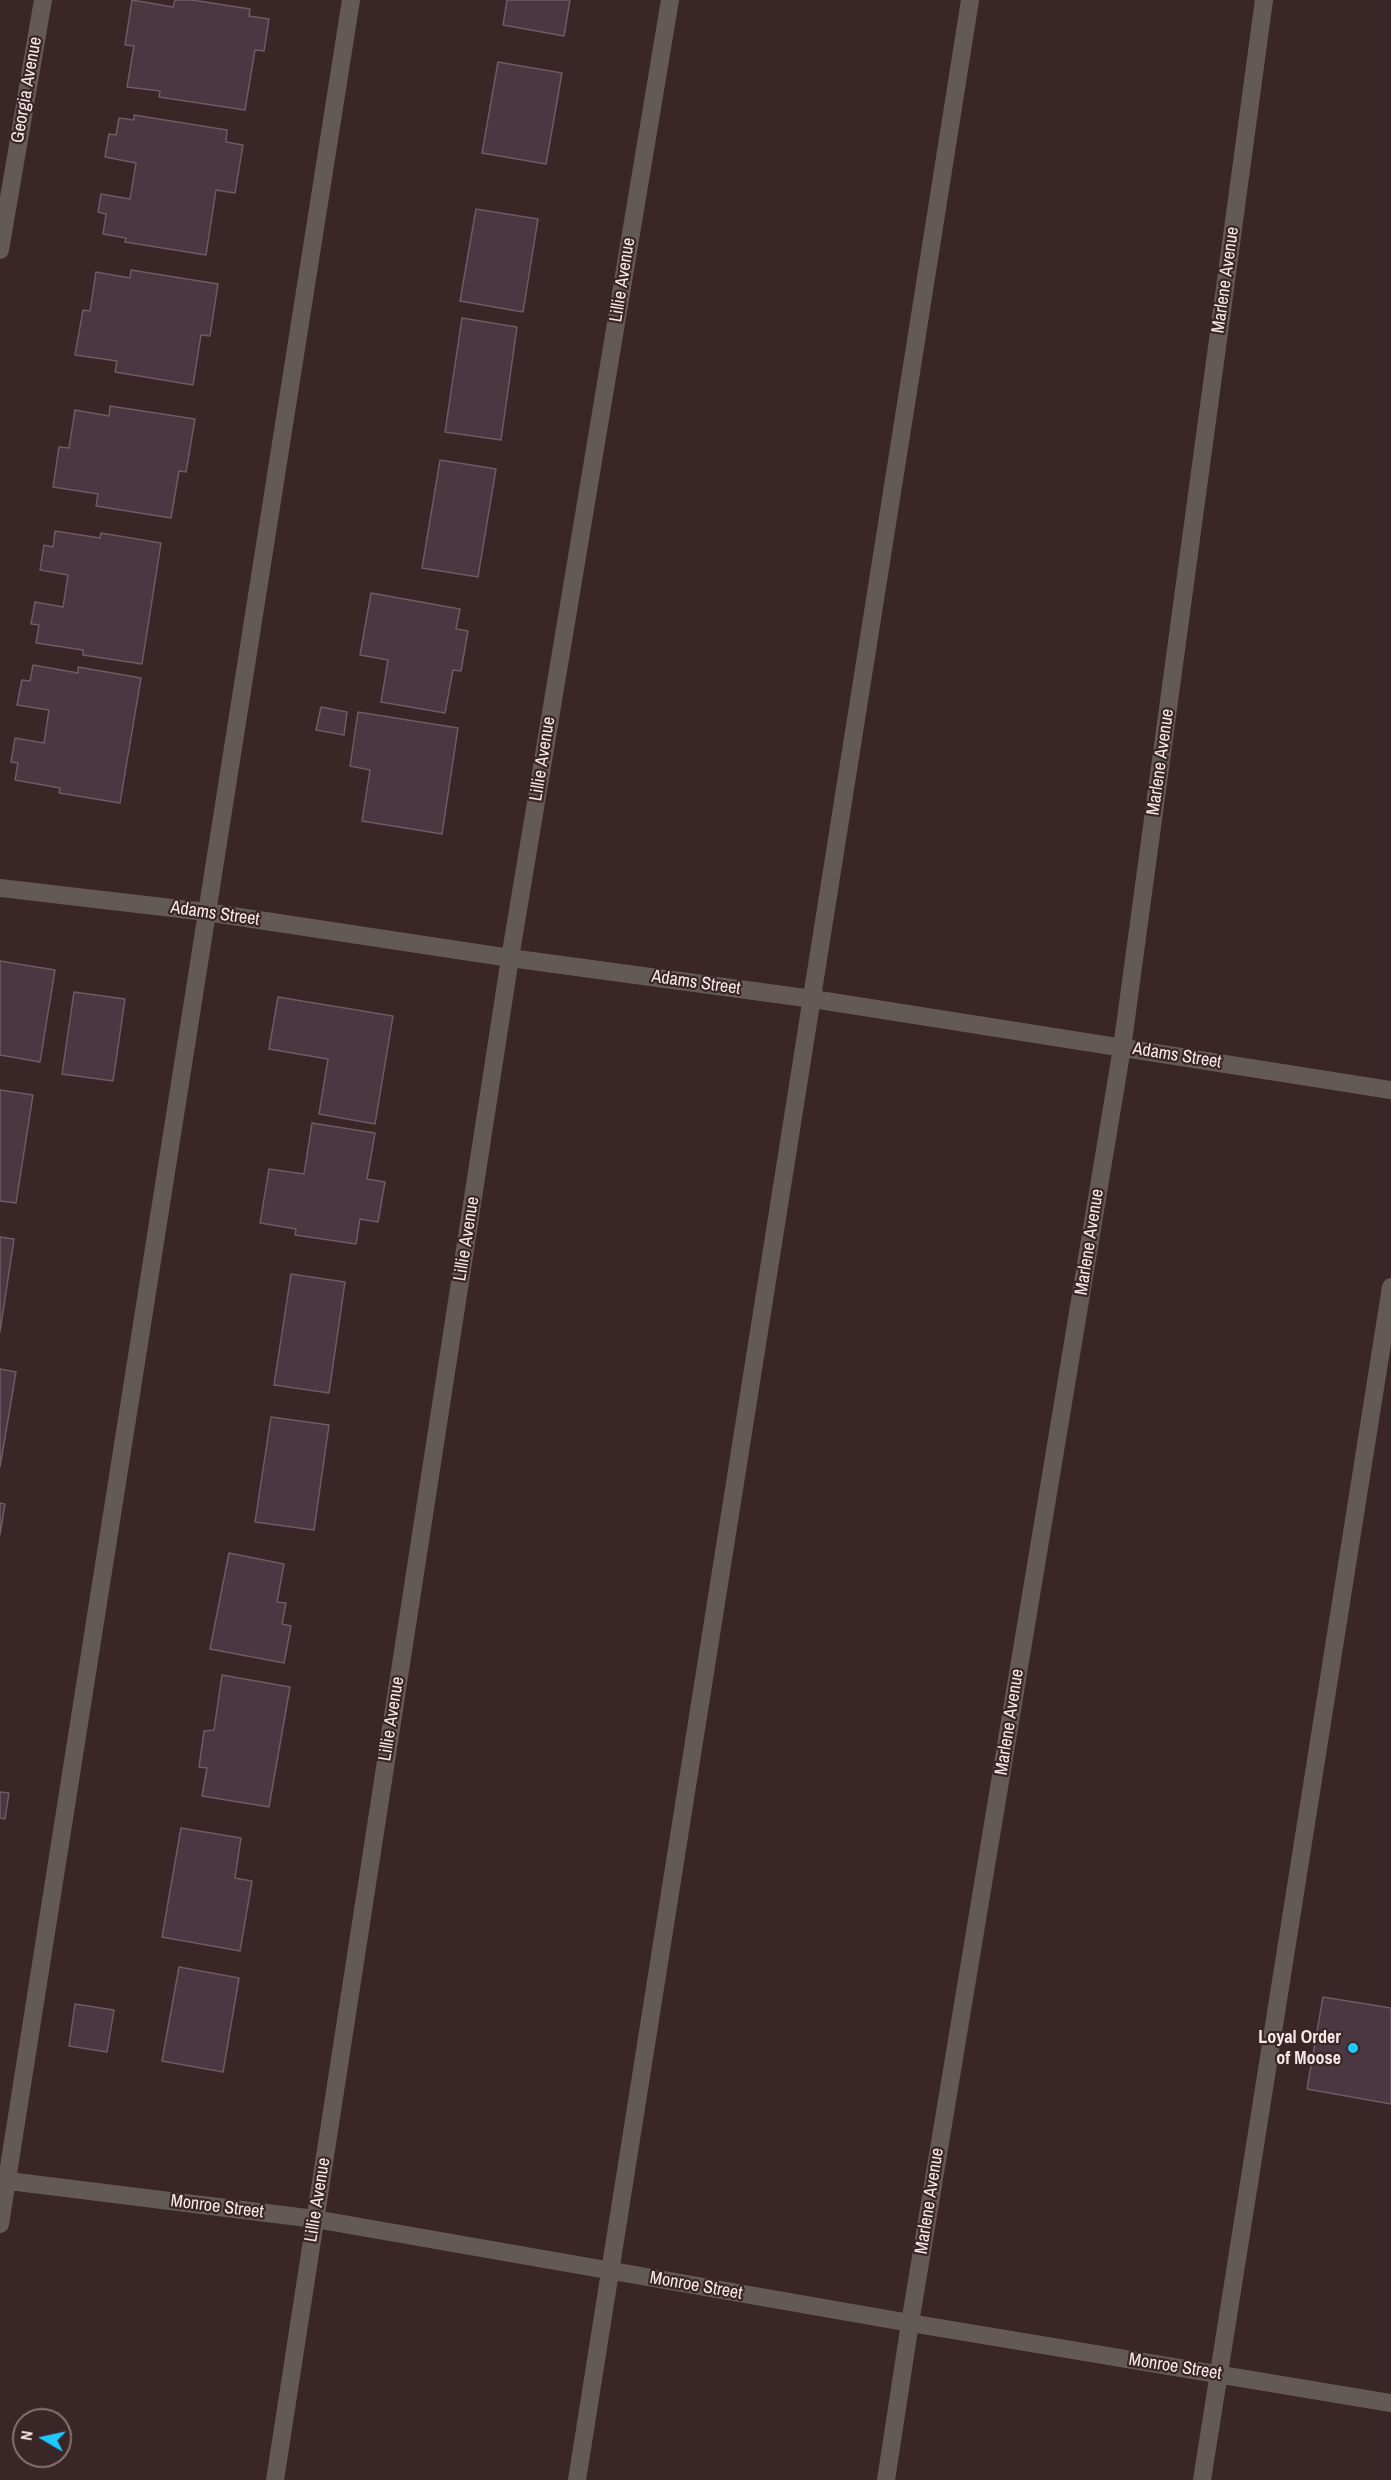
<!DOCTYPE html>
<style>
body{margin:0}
#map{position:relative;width:1391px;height:2480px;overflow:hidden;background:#3a2527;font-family:"Archivo Narrow",sans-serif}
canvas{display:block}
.north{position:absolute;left:12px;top:2408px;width:60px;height:60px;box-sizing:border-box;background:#3a2527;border:2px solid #857375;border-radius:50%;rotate:279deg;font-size:16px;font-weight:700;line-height:24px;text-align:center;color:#f6e8e9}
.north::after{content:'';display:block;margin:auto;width:21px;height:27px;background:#1ec9fd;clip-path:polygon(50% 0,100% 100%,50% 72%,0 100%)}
</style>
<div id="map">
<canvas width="1391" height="2480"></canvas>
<div class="north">N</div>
</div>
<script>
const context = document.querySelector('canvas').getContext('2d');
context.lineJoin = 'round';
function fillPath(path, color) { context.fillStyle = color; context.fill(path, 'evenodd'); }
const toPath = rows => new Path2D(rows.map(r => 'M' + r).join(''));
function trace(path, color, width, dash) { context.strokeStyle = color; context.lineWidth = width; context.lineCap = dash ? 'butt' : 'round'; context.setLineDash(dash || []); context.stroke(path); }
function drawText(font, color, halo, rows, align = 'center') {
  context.font = font + ' "Archivo Narrow",sans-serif'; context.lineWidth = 4.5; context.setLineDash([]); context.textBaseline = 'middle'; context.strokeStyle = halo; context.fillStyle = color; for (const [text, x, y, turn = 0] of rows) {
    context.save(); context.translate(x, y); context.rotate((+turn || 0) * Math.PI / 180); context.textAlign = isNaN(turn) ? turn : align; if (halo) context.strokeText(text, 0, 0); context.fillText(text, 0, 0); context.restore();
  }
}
const building = toPath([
 [132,0,173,7,175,0,192,0,250,9,249,16,269,19,264,51,255,50,245,110,159,97,160,91,127,87,134,46,125,45,132,0],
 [507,0,570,0,564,36,503,25,507,0],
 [498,62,562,73,546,164,482,153,498,62],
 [134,115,227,130,226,142,243,145,235,193,216,190,206,255,125,242,126,238,103,234,106,214,98,212,101,194,130,199,136,163,105,157,109,134,116,135,119,118,134,120,134,115],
 [476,209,538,219,523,312,460,301,476,209],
 [131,270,218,284,210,336,201,335,193,385,115,372,117,361,75,355,83,310,90,311,96,272,130,278,131,270],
 [462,318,517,327,501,440,445,432,462,318],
 [110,406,195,419,186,472,179,471,171,518,96,506,98,494,53,487,59,447,69,448,75,410,109,416,110,406],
 [440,460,496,469,478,577,422,568,440,460],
 [55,531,100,538,101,533,161,543,142,664,83,655,83,650,36,643,39,625,31,624,35,602,63,607,68,575,40,570,44,545,53,547,55,531],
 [371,593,460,609,456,629,468,631,461,671,453,670,445,713,381,702,388,660,360,655,371,593],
 [33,665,78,673,78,667,141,678,120,803,59,793,60,788,15,780,18,763,11,762,15,738,44,743,49,710,17,705,22,680,30,681,33,665],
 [321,707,347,712,344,735,316,730,321,707],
 [358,712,458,728,442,834,362,821,370,770,350,766,358,712],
 [0,961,55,970,40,1062,0,1055,0,961],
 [74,992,125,999,113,1081,62,1074,74,992],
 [278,997,393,1016,375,1124,319,1114,328,1059,269,1049,278,997],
 [0,1090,33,1095,16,1203,0,1201,0,1090],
 [312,1123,375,1133,367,1179,385,1182,378,1222,360,1219,356,1244,295,1235,296,1229,260,1223,269,1169,304,1174,312,1123],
 [0,1237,14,1239,0,1332,0,1237],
 [291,1274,345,1282,329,1393,274,1385,291,1274],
 [0,1369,16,1372,0,1467,0,1369],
 [271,1417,329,1425,314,1530,255,1522,271,1417],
 [0,1503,5,1504,0,1535,0,1503],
 [229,1553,284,1564,277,1602,286,1603,282,1624,291,1626,284,1663,210,1649,229,1553],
 [222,1675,290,1687,269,1807,202,1796,207,1768,199,1767,204,1731,214,1730,222,1675],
 [0,1792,9,1793,5,1819,0,1818,0,1792],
 [181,1828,241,1838,235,1878,252,1881,240,1951,162,1937,181,1828],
 [179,1967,239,1978,223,2072,162,2061,179,1967],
 [1323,1997,1391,2008,1391,2104,1307,2089,1323,1997],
 [75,2004,114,2010,107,2052,69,2046,75,2004]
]);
const minor = toPath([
 [0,250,43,0],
 [0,888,206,912,510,958,813,999,1391,1090],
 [0,2180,315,2219,910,2323,1391,2403],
 [0,2224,351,0],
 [275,2480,510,958,670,0],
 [577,2480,970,0],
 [886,2480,910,2323,1122,1048,1264,0],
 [1202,2480,1391,1287]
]);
const markers = [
 [1353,2048,6,"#1ec9fd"]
];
const streetNames = [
 ["Georgia Avenue",27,90,-80],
 ["Lillie Avenue",623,280,-81],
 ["Marlene Avenue",1226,280,-82],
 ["Lillie Avenue",543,759,-81],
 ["Marlene Avenue",1161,762,-82],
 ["Adams Street",215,914,8],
 ["Adams Street",696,983,8],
 ["Adams Street",1177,1056,9],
 ["Lillie Avenue",467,1239,-81],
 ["Marlene Avenue",1090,1242,-81],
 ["Lillie Avenue",392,1719,-81],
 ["Marlene Avenue",1010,1722,-81],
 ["Lillie Avenue",318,2200,-81],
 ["Marlene Avenue",930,2201,-81],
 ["Monroe Street",217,2207,7],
 ["Monroe Street",696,2286,10],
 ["Monroe Street",1175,2367,9]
];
const poiNames = [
 ["Loyal Order",1341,2038],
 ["of Moose",1341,2059]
];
fillPath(building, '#4a3742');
trace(building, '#6f5a65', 1.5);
trace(minor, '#635a55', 18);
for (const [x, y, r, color] of markers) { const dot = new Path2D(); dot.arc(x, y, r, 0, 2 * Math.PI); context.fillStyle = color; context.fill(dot); trace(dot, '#3a2527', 2); }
drawText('18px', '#f6e8e9', '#3a2527', streetNames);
drawText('bold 18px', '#f6e8e9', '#3a2527', poiNames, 'right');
</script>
